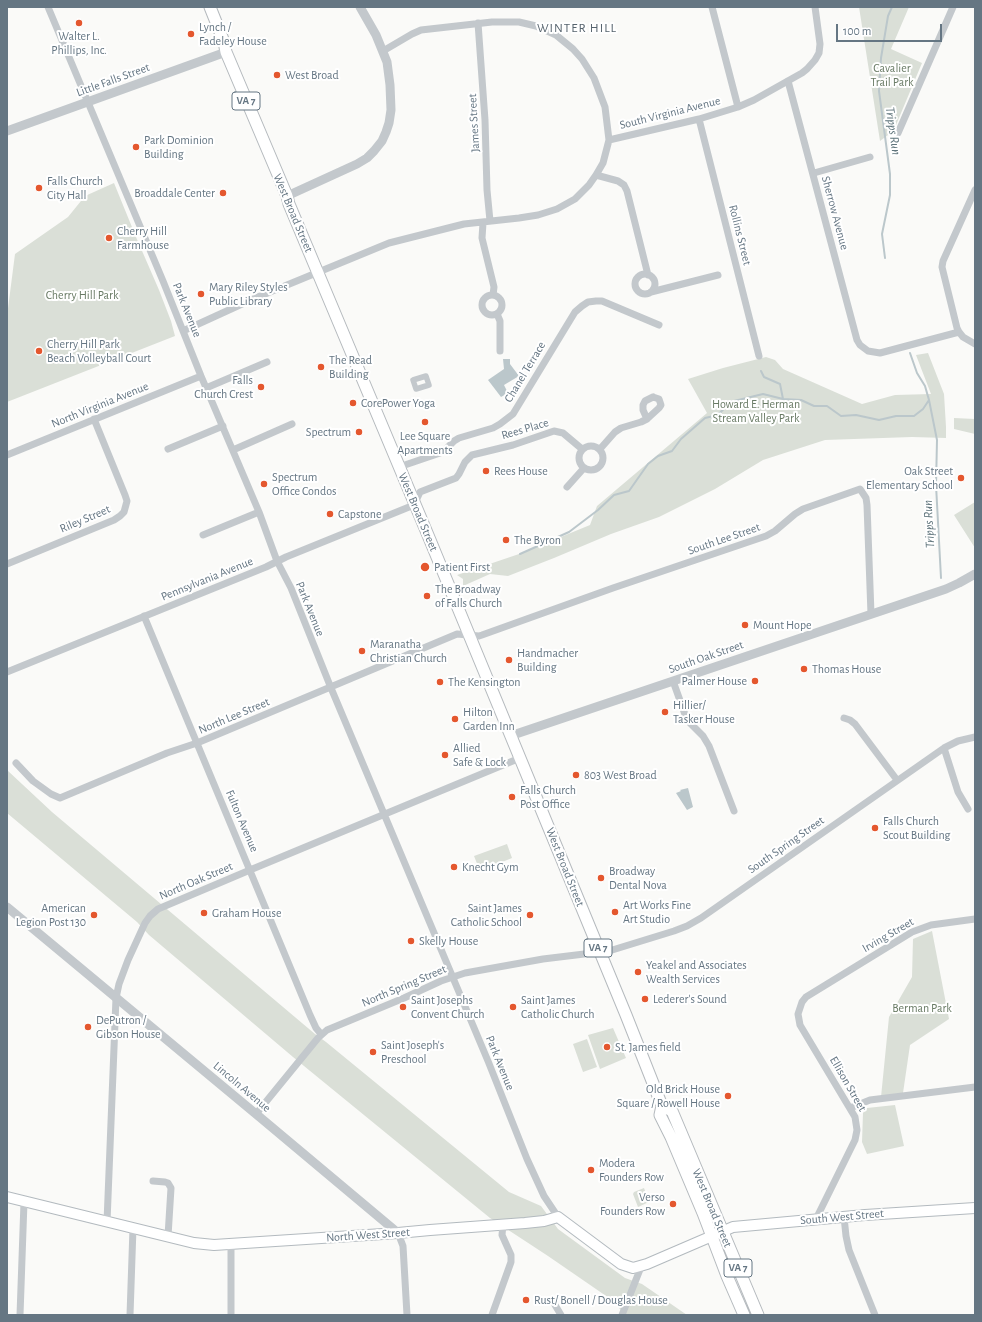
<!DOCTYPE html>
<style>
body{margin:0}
#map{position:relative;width:982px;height:1322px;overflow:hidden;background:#fafaf8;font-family:"Alegreya Sans",sans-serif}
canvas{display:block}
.frame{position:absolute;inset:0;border:8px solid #657683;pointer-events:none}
.scale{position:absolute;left:836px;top:24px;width:106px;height:18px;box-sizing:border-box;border:2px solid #657683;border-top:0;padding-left:5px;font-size:12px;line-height:14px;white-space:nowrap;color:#657683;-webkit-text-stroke:3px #fff;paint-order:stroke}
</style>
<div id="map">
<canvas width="982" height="1322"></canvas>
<div class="frame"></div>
<div class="scale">100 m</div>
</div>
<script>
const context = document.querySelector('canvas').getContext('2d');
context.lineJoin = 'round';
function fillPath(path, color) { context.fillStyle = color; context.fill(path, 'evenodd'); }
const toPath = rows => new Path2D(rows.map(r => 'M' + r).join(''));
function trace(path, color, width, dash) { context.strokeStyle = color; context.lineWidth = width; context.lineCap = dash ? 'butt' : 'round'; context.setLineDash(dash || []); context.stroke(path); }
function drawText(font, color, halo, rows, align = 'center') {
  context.font = font + ' "Alegreya Sans",sans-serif'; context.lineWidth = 4; context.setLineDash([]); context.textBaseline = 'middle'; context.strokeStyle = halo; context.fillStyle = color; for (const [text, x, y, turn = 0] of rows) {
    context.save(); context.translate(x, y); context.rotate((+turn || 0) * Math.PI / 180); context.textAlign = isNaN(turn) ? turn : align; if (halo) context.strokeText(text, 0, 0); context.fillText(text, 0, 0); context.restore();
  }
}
const green = toPath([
 [859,7,909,7,891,49,922,63,896,125,888,135,880,141],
 [114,183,136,237,159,290,171,321,175,336,7,402,7,316,15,254,68,217,85,196],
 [928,353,944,394,946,427,946,438,912,437,825,440,763,460,715,489,659,517,611,534,554,558,508,576,490,574,463,586,463,579,457,575,522,553,590,525,597,506,707,413,688,379,723,368,766,357,775,360,783,369,862,404,895,395,931,394,916,355],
 [954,418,975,419,975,434,954,429],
 [975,502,975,548,954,515],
 [7,770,52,812,315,1034,326,1042,509,1192,541,1206,558,1229,625,1278,642,1284,687,1315,626,1315,609,1298,548,1256,490,1218,293,1057,149,935,137,922,7,813],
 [507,844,512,858,480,871,474,856],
 [932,931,949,1019,910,1045,903,1093,881,1097,889,1017,912,977,913,939],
 [613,1028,626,1058,600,1069,588,1035],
 [587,1039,597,1067,583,1072,573,1044],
 [895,1105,904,1146,867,1154,862,1142,863,1113,867,1108],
 [644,1188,649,1202,638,1207,633,1194,634,1192]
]);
const water = toPath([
 [503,359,510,359,510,364,519,376,504,385,508,393,501,397,488,380,504,369],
 [688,788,693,807,687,810,676,793,681,791,680,790]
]);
const stream = toPath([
 [885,258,882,234,890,195,890,174,879,91,881,58,888,16,892,7],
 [910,353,917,373,925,386,929,400,937,440,936,485,941,578],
 [761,371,764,377,780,384,783,399],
 [520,554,569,532,598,510,614,495,629,491,648,464,658,456,672,451,681,439,705,418,718,415,730,402,763,394,783,399,801,400,814,406,827,406,841,416,856,415,879,420,896,416,914,416,923,409,929,400]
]);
const pedestrian = toPath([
 [426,376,429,385,416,389,413,380,426,376]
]);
const minor = toPath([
 [48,7,163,281,201,376,259,512,277,561,291,588,331,688,488,1061,527,1159,544,1196,558,1217],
 [712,7,738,107],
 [478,23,485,120,487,190,490,221],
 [788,81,857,340,860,345,868,351,880,353,959,332,963,337,975,344],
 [699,119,759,356],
 [898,133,953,7],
 [609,140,699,119,738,107,754,100,802,73,807,69,815,60,819,53,820,44,815,7],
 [814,173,870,157],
 [596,175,618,181,624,185,627,191,648,275],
 [483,223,482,238,494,287,493,295],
 '635 284a10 10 0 1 1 20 0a10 10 0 1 1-20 0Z',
 [651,292,718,275],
 '482 305a10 10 0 1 1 20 0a10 10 0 1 1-20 0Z',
 [497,314,500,321,500,351],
 [183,331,253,299,389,243,464,224,519,218,538,215,557,209,575,199,589,185,596,175,603,163,609,140,605,107,594,78,582,59,573,49,556,35,536,26,519,22,492,22,421,30,412,34,383,51],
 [959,332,957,328,942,267,943,261,975,190],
 [206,388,267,362],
 [653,397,659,399,661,405,659,408,647,419,643,410,643,405,645,401,653,397],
 '579 458a12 12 0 1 1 24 0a12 12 0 1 1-24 0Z',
 [168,449,223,426],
 [600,449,615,432,621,428,641,422,647,419],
 [233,450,292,424],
 [7,455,201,376],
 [399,467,443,452,454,441,459,438,493,428,500,424,513,414,575,312,582,306,588,302,596,301,602,301,659,325],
 [567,487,584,468],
 [203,535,259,512],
 [7,564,114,520,120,516,124,512,127,501,125,495,94,419],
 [144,616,310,1015,316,1028,321,1034],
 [7,672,266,567,286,557,414,505,420,492,456,478,459,474,465,462,472,455,513,445,554,431,563,433,582,449],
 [673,681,687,720,703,736,709,746,734,811],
 [844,718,850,720,855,724,897,780],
 [944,748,958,792,968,809],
 [16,763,33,781,51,794,60,798,167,753,197,743,457,634,479,636,482,635,613,588,766,536,775,531,795,514,803,509,860,489,866,498,867,505,871,614],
 [850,1108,870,1100,975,1087],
 [256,1114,318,1038,327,1030,404,998,441,981,465,973,543,959,609,951,674,931,687,926,701,918,944,748,958,741,975,737],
 [153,1181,165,1182,168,1183,171,1188,168,1236],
 [844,1217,846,1236,849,1250,875,1315],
 [816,1219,855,1140,857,1130,855,1117,800,1025,798,1014,802,1002,806,997,912,932,931,925,975,919],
 [107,1222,116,998,119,984,128,960,145,923,150,916,158,909,250,870,520,758],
 [398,1233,403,1246,407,1315],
 [555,1305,561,1315],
 [20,1315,24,1202],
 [130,1315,133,1228],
 [231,1315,231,1245],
 [492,1315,511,1262,511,1255,502,1235,503,1224],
 [622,1315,641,1267]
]);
const tertiary = toPath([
 [7,131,226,52],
 [287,196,357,164,367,158,374,151,382,141,386,132,389,123,391,110,390,85,387,62,376,35,360,7],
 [510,736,946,589,959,583,975,574],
 [7,907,262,1119,398,1233]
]);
const secondary = toPath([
 [7,1197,194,1243,214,1245,398,1233,430,1230,525,1223,544,1221,558,1217,621,1264,633,1268,647,1264,733,1227,865,1215,975,1208]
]);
const primary = toPath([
 [210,7,224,42,226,52,287,196,289,204,430,540,626,1015,662,1106,660,1115,671,1137,703,1213,727,1276,744,1315],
 [662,1106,672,1111,758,1315]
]);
const markers = [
 [79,23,4,"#e4572e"],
 [191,34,4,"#e4572e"],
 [277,75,4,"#e4572e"],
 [136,147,4,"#e4572e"],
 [39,188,4,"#e4572e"],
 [223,193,4,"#e4572e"],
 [109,238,4,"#e4572e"],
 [201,294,4,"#e4572e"],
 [39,351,4,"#e4572e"],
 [321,367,4,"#e4572e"],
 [261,387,4,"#e4572e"],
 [353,403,4,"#e4572e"],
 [425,422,4,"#e4572e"],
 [359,432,4,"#e4572e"],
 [486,471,4,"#e4572e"],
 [961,478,4,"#e4572e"],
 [264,484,4,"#e4572e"],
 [330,514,4,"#e4572e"],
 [506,540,4,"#e4572e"],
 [425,567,5,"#e4572e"],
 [427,596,4,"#e4572e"],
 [745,625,4,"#e4572e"],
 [362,651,4,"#e4572e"],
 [509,660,4,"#e4572e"],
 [804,669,4,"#e4572e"],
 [755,681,4,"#e4572e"],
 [440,682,4,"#e4572e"],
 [665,712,4,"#e4572e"],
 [455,719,4,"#e4572e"],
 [445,755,4,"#e4572e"],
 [576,775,4,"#e4572e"],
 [512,797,4,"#e4572e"],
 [875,828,4,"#e4572e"],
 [454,867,4,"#e4572e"],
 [601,878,4,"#e4572e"],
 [615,912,4,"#e4572e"],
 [204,913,4,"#e4572e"],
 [94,915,4,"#e4572e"],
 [530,915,4,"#e4572e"],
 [411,941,4,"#e4572e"],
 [638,972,4,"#e4572e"],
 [645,999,4,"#e4572e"],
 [403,1007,4,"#e4572e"],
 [513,1007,4,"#e4572e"],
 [88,1027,4,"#e4572e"],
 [607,1047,4,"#e4572e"],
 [373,1052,4,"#e4572e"],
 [728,1096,4,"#e4572e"],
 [591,1170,4,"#e4572e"],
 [673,1204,4,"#e4572e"],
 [526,1300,4,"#e4572e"]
];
const shields = [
 [246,101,28],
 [598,948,28],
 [738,1268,28]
];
const shieldNames = [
 ["VA 7",246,101],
 ["VA 7",598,948],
 ["VA 7",738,1268]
];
const poiNames = [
 ["Lynch /",199,27],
 ["Fadeley House",199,41],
 ["Walter L.",79,36,"center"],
 ["Phillips, Inc.",79,50,"center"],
 ["West Broad",285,75],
 ["Park Dominion",144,140],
 ["Building",144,154],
 ["Falls Church",47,181],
 ["City Hall",47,195],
 ["Broaddale Center",215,193,"right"],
 ["Cherry Hill",117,231],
 ["Farmhouse",117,245],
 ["Mary Riley Styles",209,287],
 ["Public Library",209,301],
 ["Cherry Hill Park",47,344],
 ["Beach Volleyball Court",47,358],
 ["The Read",329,360],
 ["Building",329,374],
 ["Falls",253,380,"right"],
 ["Church Crest",253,394,"right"],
 ["CorePower Yoga",361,403],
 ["Spectrum",351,432,"right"],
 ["Lee Square",425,436,"center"],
 ["Apartments",425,450,"center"],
 ["Rees House",494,471],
 ["Oak Street",953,471,"right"],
 ["Elementary School",953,485,"right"],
 ["Spectrum",272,477],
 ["Office Condos",272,491],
 ["Capstone",338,514],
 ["The Byron",514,540],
 ["Patient First",434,567],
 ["The Broadway",435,589],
 ["of Falls Church",435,603],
 ["Mount Hope",753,625],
 ["Maranatha",370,644],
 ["Christian Church",370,658],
 ["Handmacher",517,653],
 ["Building",517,667],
 ["Thomas House",812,669],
 ["Palmer House",747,681,"right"],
 ["The Kensington",448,682],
 ["Hillier/",673,705],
 ["Tasker House",673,719],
 ["Hilton",463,712],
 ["Garden Inn",463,726],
 ["Allied",453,748],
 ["Safe & Lock",453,762],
 ["803 West Broad",584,775],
 ["Falls Church",520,790],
 ["Post Office",520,804],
 ["Falls Church",883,821],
 ["Scout Building",883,835],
 ["Knecht Gym",462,867],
 ["Broadway",609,871],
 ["Dental Nova",609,885],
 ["Art Works Fine",623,905],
 ["Art Studio",623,919],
 ["American",86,908,"right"],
 ["Legion Post 130",86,922,"right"],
 ["Saint James",522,908,"right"],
 ["Catholic School",522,922,"right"],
 ["Graham House",212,913],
 ["Skelly House",419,941],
 ["Yeakel and Associates",646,965],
 ["Wealth Services",646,979],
 ["Lederer's Sound",653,999],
 ["Saint Josephs",411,1000],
 ["Convent Church",411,1014],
 ["Saint James",521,1000],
 ["Catholic Church",521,1014],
 ["DePutron /",96,1020],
 ["Gibson House",96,1034],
 ["Saint Joseph's",381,1045],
 ["Preschool",381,1059],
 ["St. James field",615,1047],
 ["Old Brick House",720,1089,"right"],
 ["Square / Rowell House",720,1103,"right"],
 ["Modera",599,1163],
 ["Founders Row",599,1177],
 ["Verso",665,1197,"right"],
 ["Founders Row",665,1211,"right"],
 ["Rust/ Bonell / Douglas House",534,1300]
];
const parkNames = [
 ["Cavalier",892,68],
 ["Trail Park",892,82],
 ["Cherry Hill Park",82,295],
 ["Howard E. Herman",756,404],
 ["Stream Valley Park",756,418],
 ["Berman Park",922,1008]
];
const streetNames = [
 ["Little Falls Street",113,80,-20],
 ["South Virginia Avenue",670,113,-14],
 ["James Street",474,123,-93],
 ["West Broad Street",293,213,67],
 ["Sherrow Avenue",835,213,75],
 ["Rollins Street",740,235,76],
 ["Park Avenue",187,310,68],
 ["Chanel Terrace",525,372,-59],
 ["North Virginia Avenue",100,405,-22],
 ["Rees Place",525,429,-16],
 ["West Broad Street",418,512,67],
 ["Riley Street",85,519,-23],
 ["South Lee Street",724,539,-19],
 ["Pennsylvania Avenue",207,579,-22],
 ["Park Avenue",310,609,68],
 ["South Oak Street",706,657,-19],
 ["North Lee Street",234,716,-23],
 ["Fulton Avenue",242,821,67],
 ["South Spring Street",786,845,-35],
 ["West Broad Street",565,867,68],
 ["North Oak Street",196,881,-23],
 ["Irving Street",888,935,-30],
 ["North Spring Street",404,986,-23],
 ["Park Avenue",500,1063,68],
 ["Ellison Street",848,1084,60],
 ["Lincoln Avenue",242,1087,40],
 ["West Broad Street",712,1208,67],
 ["South West Street",842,1217,-5],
 ["North West Street",368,1235,-4]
];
const neighbourhoodNames = [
 ["WINTER HILL",577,28]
];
const waterNames = [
 ["Tripps Run",893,131,82],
 ["Tripps Run",929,524,-93]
];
fillPath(green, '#dadfd7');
fillPath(water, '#bbc7cb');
trace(stream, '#bbc7cb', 2);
trace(secondary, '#b3babf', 12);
trace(primary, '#b5babe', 13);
trace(pedestrian, '#c3c8cc', 5.5);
trace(minor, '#c3c8cc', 7);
trace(tertiary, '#c3c8cc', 9);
trace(secondary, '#fff', 10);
trace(primary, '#fff', 11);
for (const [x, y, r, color] of markers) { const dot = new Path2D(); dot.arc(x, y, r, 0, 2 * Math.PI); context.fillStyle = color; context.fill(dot); trace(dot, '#fff', 1.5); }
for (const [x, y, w] of shields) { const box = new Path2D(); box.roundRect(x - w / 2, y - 9, w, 18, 3); context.fillStyle = '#fff'; context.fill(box); trace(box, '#657683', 1); }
drawText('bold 11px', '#657683', null, shieldNames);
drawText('12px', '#657683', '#fff', poiNames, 'left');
drawText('12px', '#687a64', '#fff', parkNames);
drawText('12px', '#657683', '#fff', streetNames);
context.letterSpacing = '1px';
drawText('13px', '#57646e', '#fff', neighbourhoodNames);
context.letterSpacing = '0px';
drawText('italic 13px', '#60757c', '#fff', waterNames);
</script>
